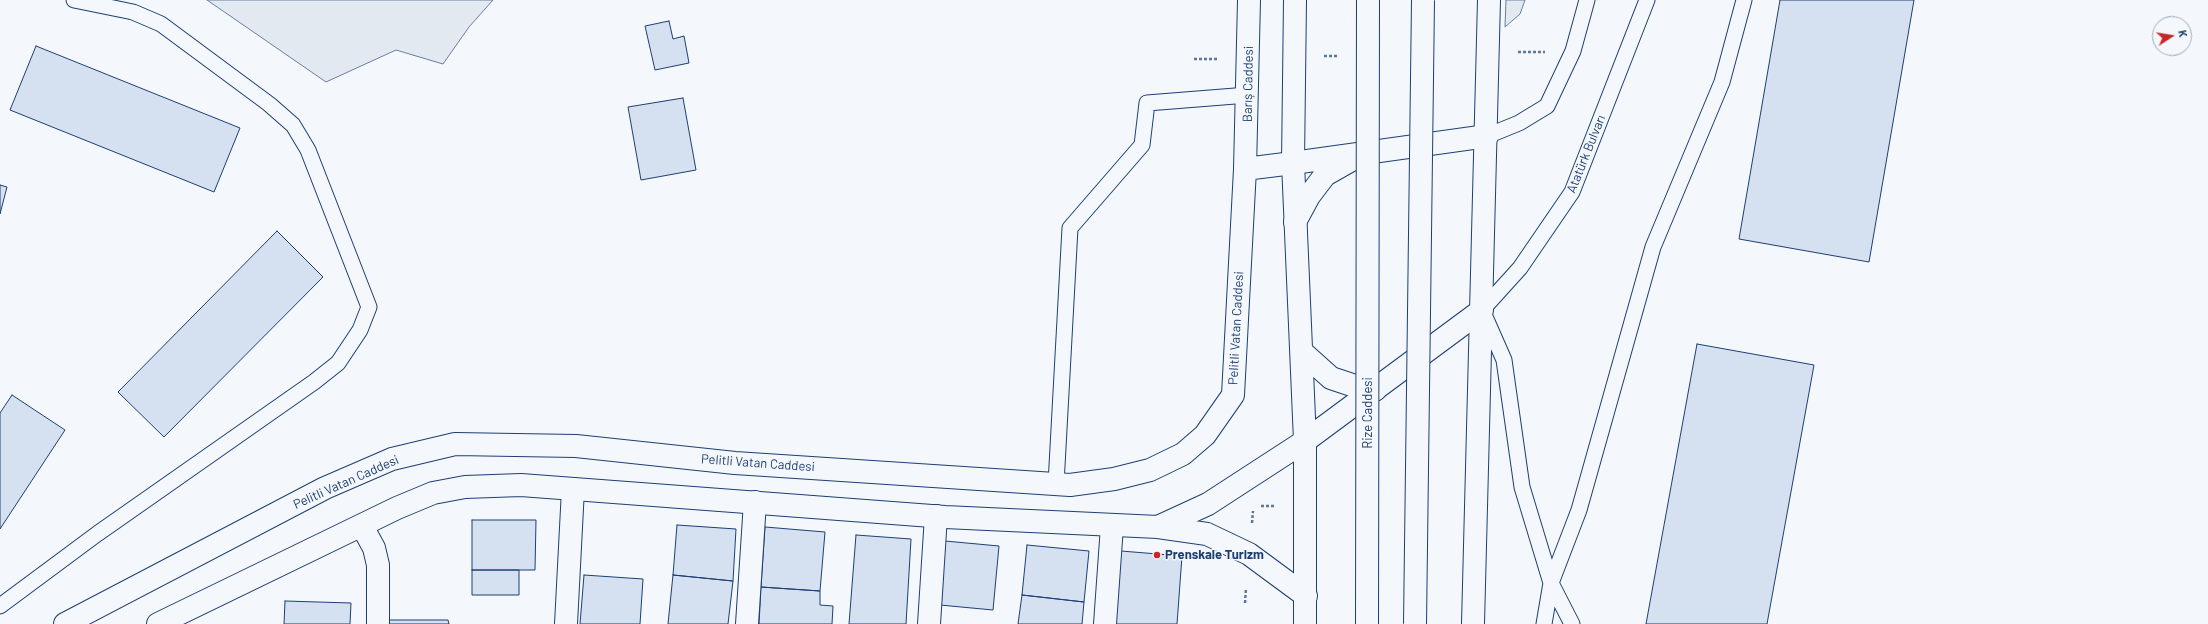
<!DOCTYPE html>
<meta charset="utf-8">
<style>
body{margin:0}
#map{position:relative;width:2208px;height:624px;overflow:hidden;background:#f4f7fb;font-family:Barlow,sans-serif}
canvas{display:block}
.north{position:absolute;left:2152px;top:16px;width:40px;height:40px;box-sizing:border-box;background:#f4f7fb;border:1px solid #9eadc5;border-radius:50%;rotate:78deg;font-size:11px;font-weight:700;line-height:16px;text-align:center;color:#1d3f73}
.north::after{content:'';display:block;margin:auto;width:14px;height:18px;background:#c62828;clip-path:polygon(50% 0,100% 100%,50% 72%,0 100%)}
</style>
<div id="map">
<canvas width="2208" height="624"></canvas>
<div class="north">K</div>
</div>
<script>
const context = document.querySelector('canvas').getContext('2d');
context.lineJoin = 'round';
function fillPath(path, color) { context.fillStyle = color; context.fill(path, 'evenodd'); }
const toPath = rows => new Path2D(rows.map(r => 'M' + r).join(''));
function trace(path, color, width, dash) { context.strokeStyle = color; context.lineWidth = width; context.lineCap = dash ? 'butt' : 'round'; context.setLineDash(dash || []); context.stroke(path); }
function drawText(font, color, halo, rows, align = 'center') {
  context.font = font + ' Barlow,sans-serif'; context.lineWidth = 3; context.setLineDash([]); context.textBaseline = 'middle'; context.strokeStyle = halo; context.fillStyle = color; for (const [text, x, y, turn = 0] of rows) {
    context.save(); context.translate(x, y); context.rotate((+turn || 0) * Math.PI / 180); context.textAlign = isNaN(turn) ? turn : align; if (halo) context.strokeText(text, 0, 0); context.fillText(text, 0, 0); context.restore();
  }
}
const green = toPath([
 [207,0,493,0,469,27,443,64,396,50,326,82,207,0],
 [1506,0,1525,0,1520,14,1505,27,1506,0]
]);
const building = toPath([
 [1780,0,1914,0,1869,262,1739,239,1780,0],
 [669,21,673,39,684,36,689,63,655,70,645,26,669,21],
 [36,46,240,128,214,192,10,110,36,46],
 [683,98,696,170,641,180,628,107,683,98],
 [0,185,7,187,0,214,0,185],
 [277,231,323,277,164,437,118,392,277,231],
 [1697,344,1814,365,1767,624,1646,624,1697,344],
 [12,395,65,430,0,529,0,413,12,395],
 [472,520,536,520,535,570,472,570,472,520],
 [677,525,736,529,733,581,673,575,677,525],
 [765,527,825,532,820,591,761,587,765,527],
 [856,535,911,539,906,624,849,624,856,535],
 [945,541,999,546,993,610,940,605,945,541],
 [1027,545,1089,551,1084,602,1022,595,1027,545],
 [1121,551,1182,556,1177,624,1115,624,1121,551],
 [472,570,519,570,519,595,472,595,472,570],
 [584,575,643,579,640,624,580,624,584,575],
 [673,575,733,581,728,624,668,624,673,575],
 [761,587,820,591,820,605,833,606,832,624,759,624,761,587],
 [1022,595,1084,602,1082,624,1018,624,1022,595],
 [285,601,351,603,350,624,284,624,285,601],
 [383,620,448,620,449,624,383,624,383,620]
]);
const path = toPath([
 [1518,52,1545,52],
 [1324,56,1339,56],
 [1194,59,1219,59],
 [1261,506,1276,506],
 [1252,523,1253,511],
 [1245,603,1246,588]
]);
const service = toPath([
 [1487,136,1519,123,1547,106,1573,51,1587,0],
 [1056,484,1070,228,1142,145,1147,103,1248,95],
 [0,606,97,534,314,382,338,363,360,330,369,307,308,150,293,125,269,104,161,24,133,12,74,0],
 [1544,624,1551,583,1579,510,1653,247,1722,82,1744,0],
 [1572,624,1551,583,1522,487,1504,360,1482,310,1520,268,1572,192,1647,0]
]);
const minor = toPath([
 [1293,163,1487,136],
 [1245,169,1249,0],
 [1295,222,1309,196,1325,175,1355,158],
 [362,526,374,548,378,565,378,624],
 [566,624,573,489],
 [747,624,755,502],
 [929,624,936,516],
 [1105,624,1112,526]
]);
const tertiary = toPath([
 [1158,527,1208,504,1305,441,1482,310],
 [65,624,325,488,392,459,455,444,576,446,735,463,1070,485,1114,479,1150,470,1183,454,1205,435,1233,395,1245,169,1293,163],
 [158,624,397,508,433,493,465,487,521,485,945,517,1158,527,1207,534,1249,554,1306,596]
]);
const trunk = toPath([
 [1295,0,1293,163,1305,441,1305,624],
 [1302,352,1331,378,1352,385,1375,390],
 [1473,624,1489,0]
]);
const trunkBridge = toPath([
 [1367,624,1368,0],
 [1415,624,1423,0]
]);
const markers = [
 [1157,555,4,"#c62828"]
];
const streetNames = [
 ["Barış Caddesi",1248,84,-89],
 ["Atatürk Bulvarı",1586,154,-68],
 ["Pelitli Vatan Caddesi",1236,328,-87],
 ["Rize Caddesi",1368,413,-90],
 ["Pelitli Vatan Caddesi",758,463,4],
 ["Pelitli Vatan Caddesi",346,482,-24]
];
const poiNames = [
 ["Prenskale Turizm",1165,555]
];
fillPath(green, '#e3e9f0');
trace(green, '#687fa3', 1);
fillPath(building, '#d5e0f0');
trace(building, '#1d3f73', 1);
trace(service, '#1d3f73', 17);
trace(minor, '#1d3f73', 24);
trace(tertiary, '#1d3f73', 24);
trace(trunk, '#1d3f73', 24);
trace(path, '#5e769c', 2.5, [3, 2]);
trace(service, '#f4f7fb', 15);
trace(minor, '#f4f7fb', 22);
trace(tertiary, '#f4f7fb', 22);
trace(trunk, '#f4f7fb', 22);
trace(trunkBridge, '#1d3f73', 24, []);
trace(trunkBridge, '#f4f7fb', 22);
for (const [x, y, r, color] of markers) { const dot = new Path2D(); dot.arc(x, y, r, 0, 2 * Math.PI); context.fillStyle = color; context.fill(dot); trace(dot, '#f4f7fb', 1.5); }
drawText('13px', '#1d3f73', '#f4f7fb', streetNames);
drawText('bold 13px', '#1d3f73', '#f4f7fb', poiNames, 'left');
</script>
